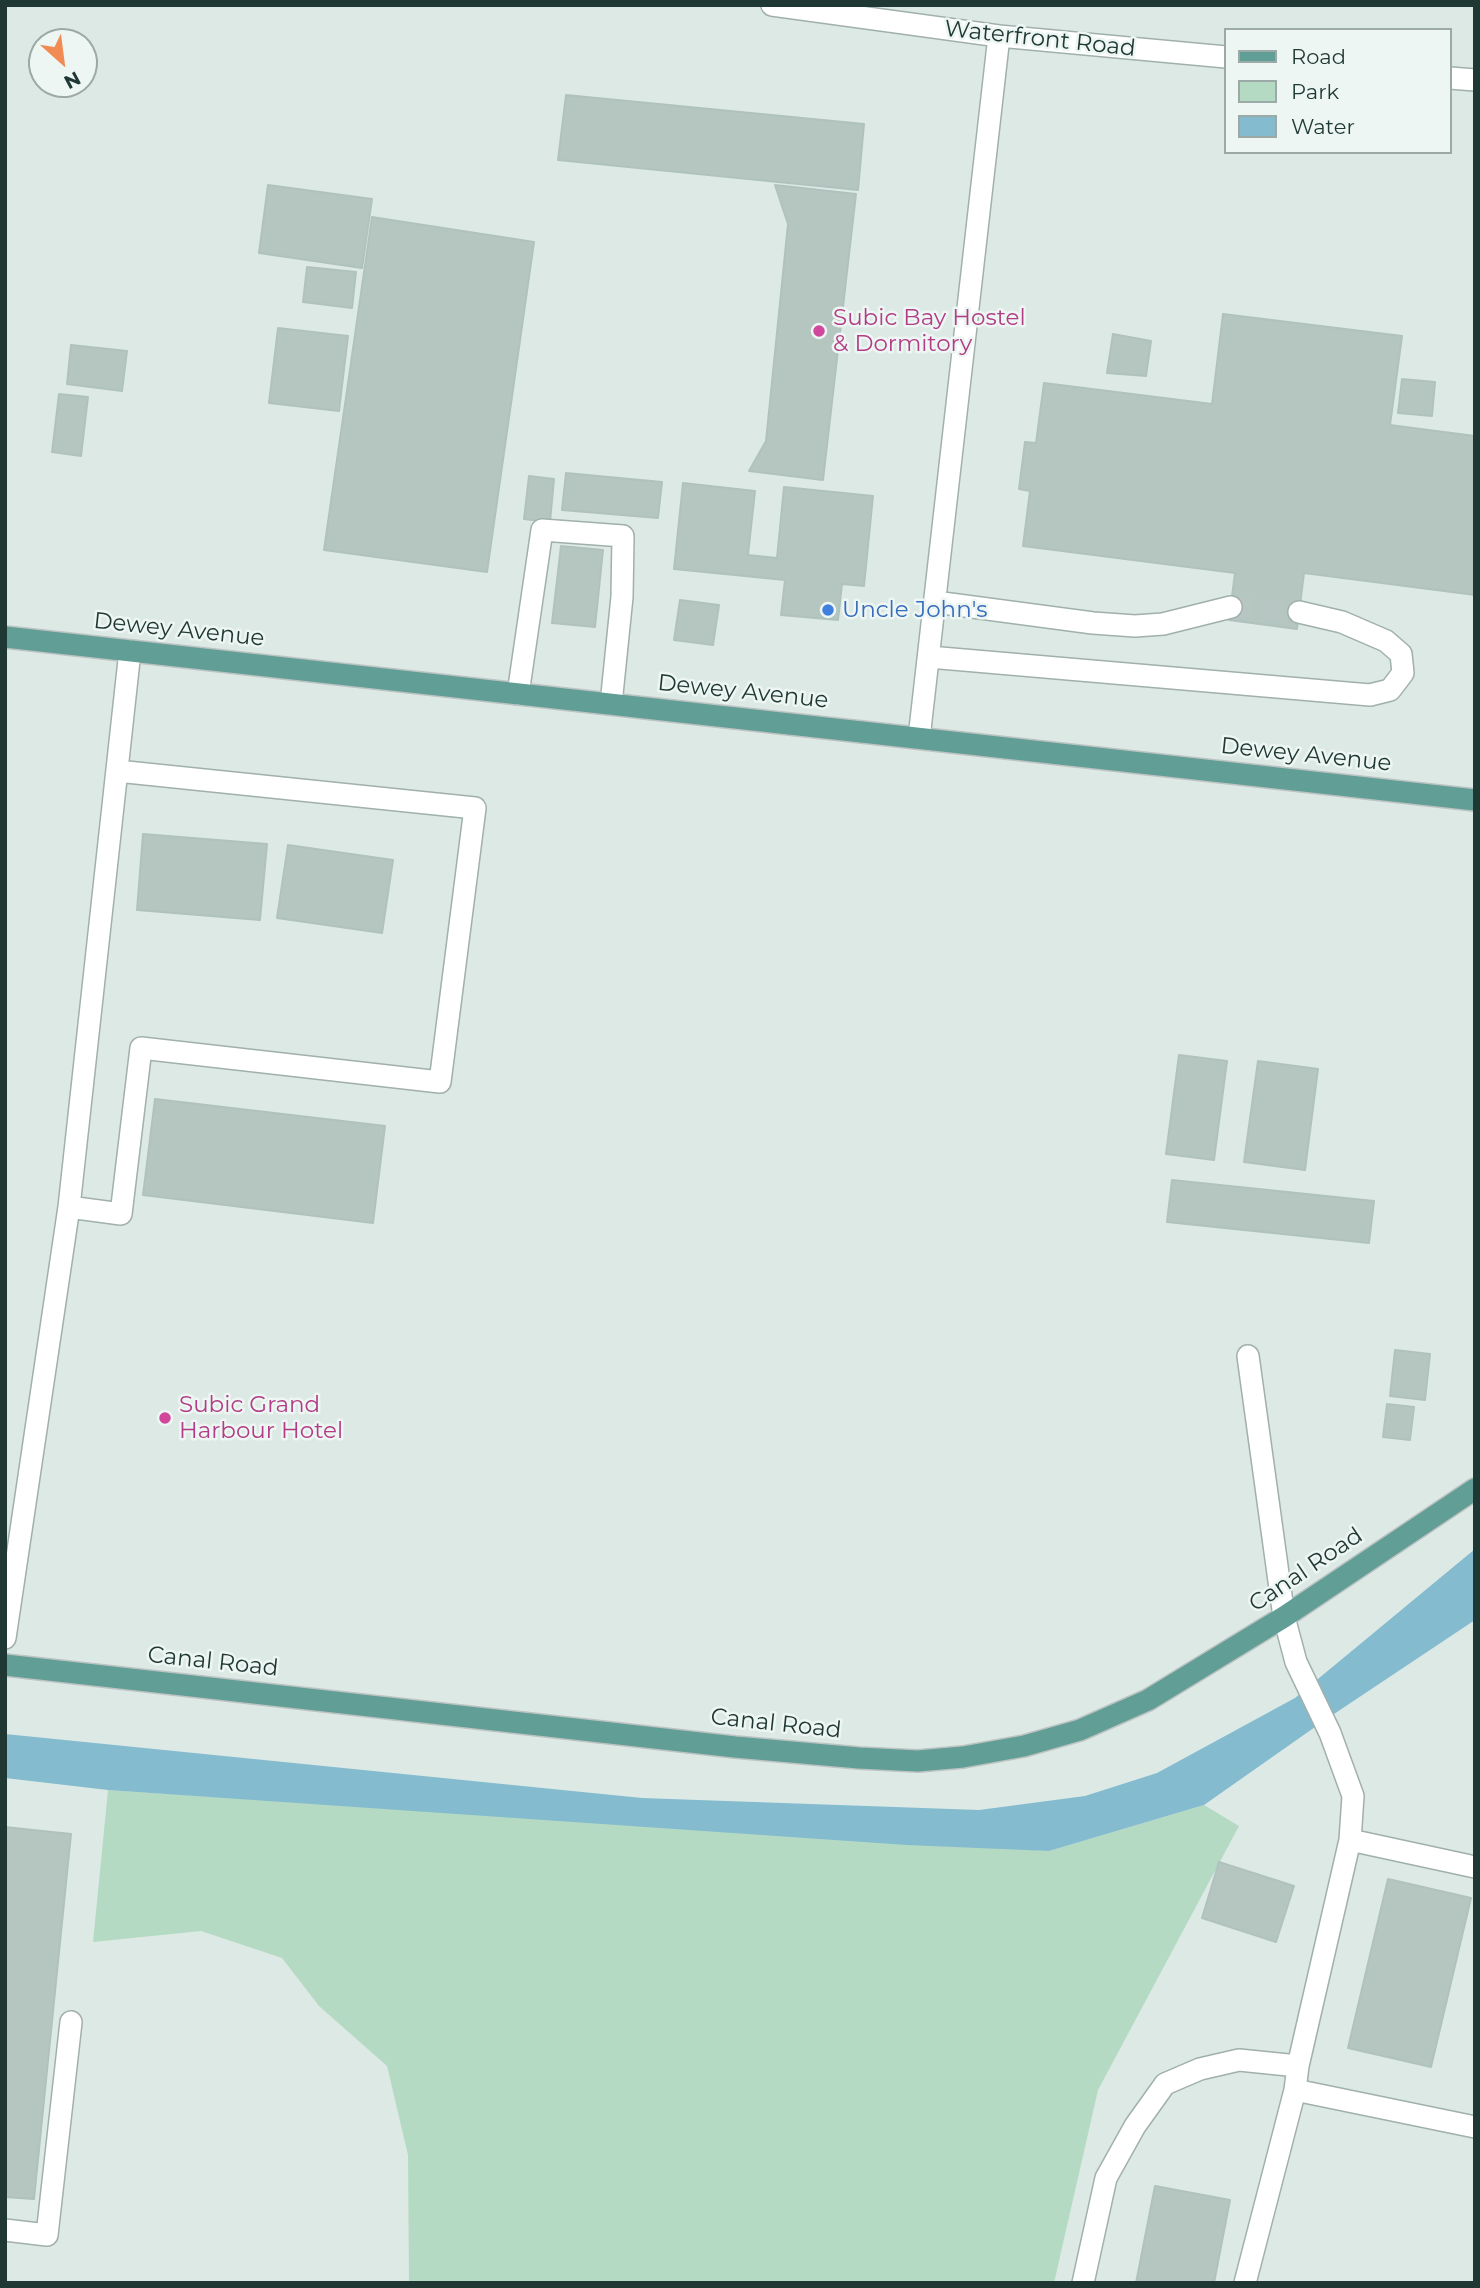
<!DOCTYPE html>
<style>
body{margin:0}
#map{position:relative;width:1480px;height:2288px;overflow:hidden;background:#dde9e5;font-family:Montserrat,sans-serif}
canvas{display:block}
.frame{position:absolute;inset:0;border:7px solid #1f3834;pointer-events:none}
.legend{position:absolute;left:1224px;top:28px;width:228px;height:126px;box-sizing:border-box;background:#edf6f2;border:2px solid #9baaa6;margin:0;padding:9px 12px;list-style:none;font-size:21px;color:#1f3834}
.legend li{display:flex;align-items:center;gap:14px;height:35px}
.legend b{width:35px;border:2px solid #9baaa6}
.north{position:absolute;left:28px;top:28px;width:70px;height:70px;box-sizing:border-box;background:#edf6f2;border:2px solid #9baaa6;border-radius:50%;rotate:152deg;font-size:19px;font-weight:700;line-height:28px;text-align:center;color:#1f3834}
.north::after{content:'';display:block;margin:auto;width:24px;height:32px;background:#f18b53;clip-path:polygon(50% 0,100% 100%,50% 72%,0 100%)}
</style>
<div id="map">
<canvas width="1480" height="2288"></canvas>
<div class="frame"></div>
<ul class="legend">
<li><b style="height:9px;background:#619e95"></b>Road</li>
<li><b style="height:19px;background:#b5dac3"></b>Park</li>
<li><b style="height:19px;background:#84bbcf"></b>Water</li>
</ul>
<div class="north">N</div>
</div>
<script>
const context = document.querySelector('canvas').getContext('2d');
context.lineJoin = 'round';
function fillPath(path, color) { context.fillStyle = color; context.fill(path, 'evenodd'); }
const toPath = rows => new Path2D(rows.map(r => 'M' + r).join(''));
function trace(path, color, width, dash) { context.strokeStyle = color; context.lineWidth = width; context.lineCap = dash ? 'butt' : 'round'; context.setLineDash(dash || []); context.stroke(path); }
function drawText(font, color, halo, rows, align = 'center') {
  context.font = font + ' Montserrat,sans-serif'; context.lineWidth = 5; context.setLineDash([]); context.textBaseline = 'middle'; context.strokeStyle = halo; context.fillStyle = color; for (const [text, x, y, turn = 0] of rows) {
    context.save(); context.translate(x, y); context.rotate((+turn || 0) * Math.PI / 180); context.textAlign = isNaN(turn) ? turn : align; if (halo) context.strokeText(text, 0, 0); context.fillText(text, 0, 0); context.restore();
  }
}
const green = toPath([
 [108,1790,1049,1851,1204,1805,1239,1826,1098,2090,1054,2283,409,2283,408,2155,387,2066,319,2006,282,1958,201,1931,93,1942]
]);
const water = toPath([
 [1475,1549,1475,1620,1325,1720,1204,1805,1049,1851,907,1845,108,1790,5,1778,5,1734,642,1798,979,1810,1085,1796,1157,1773,1295,1698]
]);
const building = toPath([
 [566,95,864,124,858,190,558,160,566,95],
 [268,185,372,199,362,268,259,253,268,185],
 [775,185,856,194,823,480,749,471,766,441,788,224,775,185],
 [372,217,534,242,487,572,324,550,372,217],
 [307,267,356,272,352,308,303,302,307,267],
 [1223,314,1402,336,1390,425,1475,436,1475,595,1304,573,1297,629,1229,620,1235,573,1023,546,1030,491,1019,489,1025,442,1036,443,1044,383,1212,404,1223,314],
 [278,328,348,336,339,411,269,403,278,328],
 [1113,334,1151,341,1146,376,1107,373,1113,334],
 [71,345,127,351,122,391,67,384,71,345],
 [1402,379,1435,382,1432,416,1398,413,1402,379],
 [59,394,88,397,81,456,52,452,59,394],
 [566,473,662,482,658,518,562,510,566,473],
 [529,476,554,479,550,522,524,519,529,476],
 [683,483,755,491,748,555,777,558,784,487,873,496,864,586,842,584,838,620,781,615,785,580,674,569,683,483],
 [561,546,603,550,595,627,552,623,561,546],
 [680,600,719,605,713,645,674,640,680,600],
 [143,834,267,844,260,920,137,910,143,834],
 [288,845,393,860,382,933,277,918,288,845],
 [1179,1055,1227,1061,1214,1160,1166,1154,1179,1055],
 [1258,1061,1318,1069,1305,1170,1244,1162,1258,1061],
 [155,1099,385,1126,373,1223,143,1195,155,1099],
 [1172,1180,1374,1201,1369,1243,1167,1222,1172,1180],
 [1395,1350,1430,1354,1425,1400,1390,1396,1395,1350],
 [1387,1404,1414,1407,1410,1440,1383,1437,1387,1404],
 [5,1827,71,1834,34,2199,5,2197,5,1827],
 [1219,1862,1294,1886,1276,1942,1202,1918,1219,1862],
 [1388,1879,1471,1898,1431,2067,1348,2048,1388,1879],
 [1155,2186,1230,2200,1214,2283,1136,2283,1155,2186]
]);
const minorTunnel = toPath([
 [1231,607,1299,612]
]);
const minor = toPath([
 [772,5,999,36,1226,57],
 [1450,78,1475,80],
 [935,602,1093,623,1135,626,1163,624,1231,607],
 [929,657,1370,695,1390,690,1403,673,1401,654,1386,641,1342,622,1299,612],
 [518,694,542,530,623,536,622,597,611,704],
 [919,738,999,36],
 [69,1207,121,1214,141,1048,440,1082,475,808,117,771],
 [5,1638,69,1207,130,651],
 [1350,1840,1475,1867],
 [1295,2090,1475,2127],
 [5,2230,47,2235,71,2022],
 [1083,2283,1106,2178,1135,2126,1165,2084,1200,2069,1239,2060,1298,2066],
 [1245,2283,1295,2090,1298,2066,1350,1840,1353,1796,1330,1733,1296,1662,1284,1617,1248,1356]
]);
const major = toPath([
 [5,637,1475,800],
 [5,1665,735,1747,859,1758,918,1761,963,1757,1024,1746,1080,1730,1148,1700,1284,1617,1475,1489]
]);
const markers = [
 [819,331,7,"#d1479c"],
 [828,610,7,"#3f7fe0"],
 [165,1418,7,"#d1479c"]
];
const streetNames = [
 ["Waterfront Road",1040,39,6],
 ["Dewey Avenue",179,630,6],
 ["Dewey Avenue",743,692,6],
 ["Dewey Avenue",1306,755,6],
 ["Canal Road",1306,1570,-34],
 ["Canal Road",213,1662,6],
 ["Canal Road",776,1724,6]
];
const hotelNames = [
 ["Subic Bay Hostel",833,318],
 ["& Dormitory",833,344],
 ["Subic Grand",179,1405],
 ["Harbour Hotel",179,1431]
];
const shopNames = [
 ["Uncle John's",842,610]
];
fillPath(green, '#b5dac3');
fillPath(water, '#84bbcf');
fillPath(building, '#b5c6c1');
trace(building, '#b0c2bd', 2);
trace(minorTunnel, '#b7c6c2', 21, [21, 10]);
trace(minor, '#a0b0ac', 24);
trace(major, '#bcc3c2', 24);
trace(minor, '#fff', 21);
trace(major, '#619e95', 21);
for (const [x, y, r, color] of markers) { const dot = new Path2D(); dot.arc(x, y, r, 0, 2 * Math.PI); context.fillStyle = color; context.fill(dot); trace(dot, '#edf6f2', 2.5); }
drawText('23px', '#1f3834', '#edf6f2', streetNames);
drawText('23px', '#b23c85', '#edf6f2', hotelNames, 'left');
drawText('23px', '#366cbe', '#edf6f2', shopNames, 'left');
</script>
